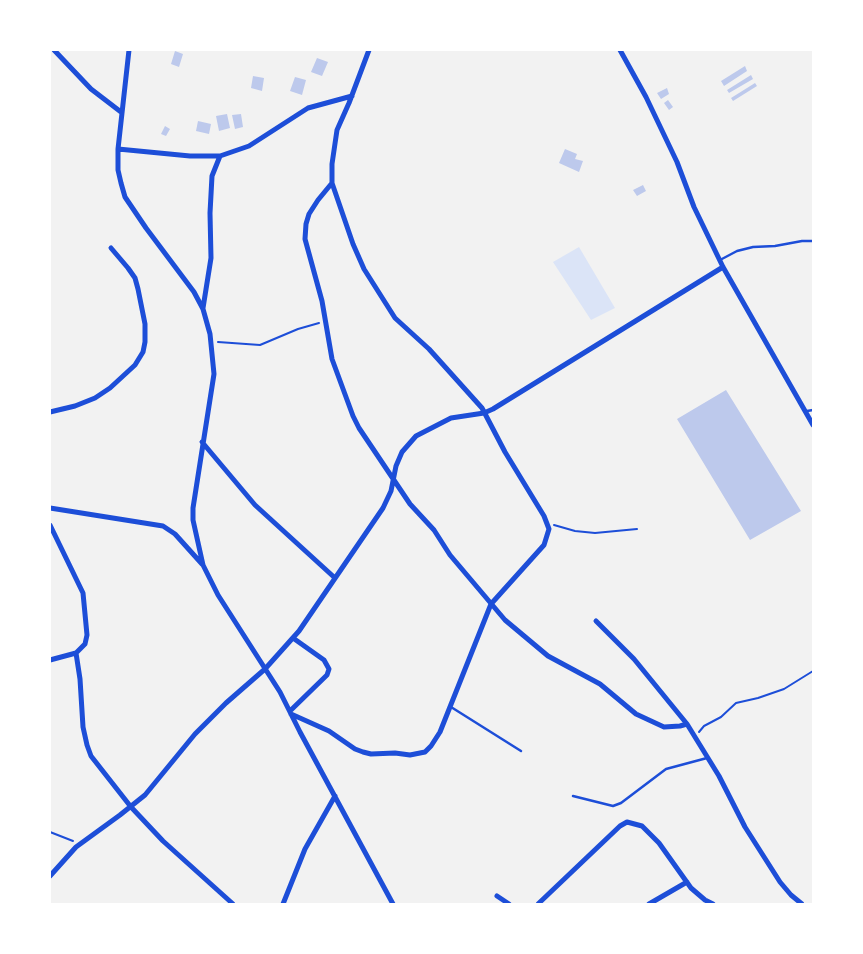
<!DOCTYPE html>
<style>
body{margin:0}
#map{position:relative;width:863px;height:954px;overflow:hidden;background:#f2f2f2;font-family:Cabin,sans-serif}
canvas{display:block}
.frame{position:absolute;inset:0;border:51px solid #fff;pointer-events:none}
</style>
<div id="map">
<canvas width="863" height="954"></canvas>
<div class="frame"></div>
</div>
<script>
const context = document.querySelector('canvas').getContext('2d');
context.lineJoin = 'round';
function fillPath(path, color) { context.fillStyle = color; context.fill(path, 'evenodd'); }
const toPath = rows => new Path2D(rows.map(r => 'M' + r).join(''));
function trace(path, color, width, dash) { context.strokeStyle = color; context.lineWidth = width; context.lineCap = dash ? 'butt' : 'round'; context.setLineDash(dash || []); context.stroke(path); }
const green = toPath([
 [579,247,615,308,591,320,553,262]
]);
const building = toPath([
 [175,51,183,54,179,67,171,64],
 [317,58,328,62,322,76,311,72],
 [745,66,747,71,724,86,721,81],
 [751,75,753,79,729,93,727,90],
 [253,76,264,78,262,91,251,88],
 [295,77,306,80,302,95,290,91],
 [755,83,757,86,733,101,731,98],
 [667,88,669,94,661,99,657,93],
 [668,100,673,107,669,110,664,103],
 [227,114,230,128,219,131,216,116],
 [241,114,243,127,235,129,232,115],
 [198,121,211,124,209,134,196,131],
 [165,126,170,129,166,136,161,134],
 [565,149,577,154,575,159,583,161,579,172,559,163],
 [643,185,646,191,637,196,633,190],
 [726,390,801,511,750,540,677,419]
]);
const path = toPath([
 [218,342,260,345,298,329,319,323],
 [554,525,575,531,595,533,637,529],
 [699,732,704,726,721,717,736,703,758,698,784,689,813,671],
 [50,832,73,841]
]);
const service = toPath([
 [720,260,737,251,753,247,775,246,802,241,813,241],
 [807,411,813,410],
 [451,707,521,751],
 [573,796,613,806,621,803,666,769,707,758]
]);
const minor = toPath([
 [54,50,91,89,121,112],
 [129,50,118,149,118,170,121,183,125,197,146,228,194,292,203,309,210,334,214,374,193,508,193,520,203,565,218,595,280,692,300,732,393,904],
 [620,50,646,97,677,162,694,207,723,267,813,425],
 [118,149,190,156,220,156,249,146,308,108,352,96],
 [332,183,318,200,309,214,306,224,305,239,322,301,332,359,353,416,359,428,410,504,434,530,450,555,505,620,548,656,600,684,636,714,664,727,680,726,687,724],
 [203,308,211,258,210,213,212,176,220,156],
 [50,412,75,406,95,398,110,388,135,365,143,352,145,342,145,324,138,289,135,278,128,268,111,248],
 [202,442,255,505,335,578],
 [50,508,163,526,175,534,202,564],
 [50,525,83,593,87,635,85,644,76,653,50,660],
 [596,621,634,659,687,724,719,776,745,827,780,882,791,895,802,904],
 [76,653,80,679,83,727,87,745,91,756,131,807,163,841,233,904],
 [290,711,327,675,329,669,324,660,293,638],
 [291,714,329,731,355,749,363,752,371,754,395,753,410,755,425,752,431,746,440,732,491,604,544,545,549,529,544,516,505,452,482,408,429,349,395,318,364,269,353,244,332,183,332,164,337,130,349,103,369,50],
 [50,876,76,847,120,815,145,795,195,734,226,703,265,669,299,631,383,508,391,491,396,466,402,452,416,436,451,418,484,413,493,409,723,267],
 [497,896,509,904],
 [283,904,305,849,335,796],
 [538,904,620,826,627,822,642,826,659,843,691,888,705,900,713,904],
 [649,904,687,882]
]);
fillPath(green, '#dbe4f7');
fillPath(building, '#bdc9ec');
trace(path, '#1d4ed8', 2);
trace(service, '#1d4ed8', 2.5);
trace(minor, '#1d4ed8', 5);
</script>
